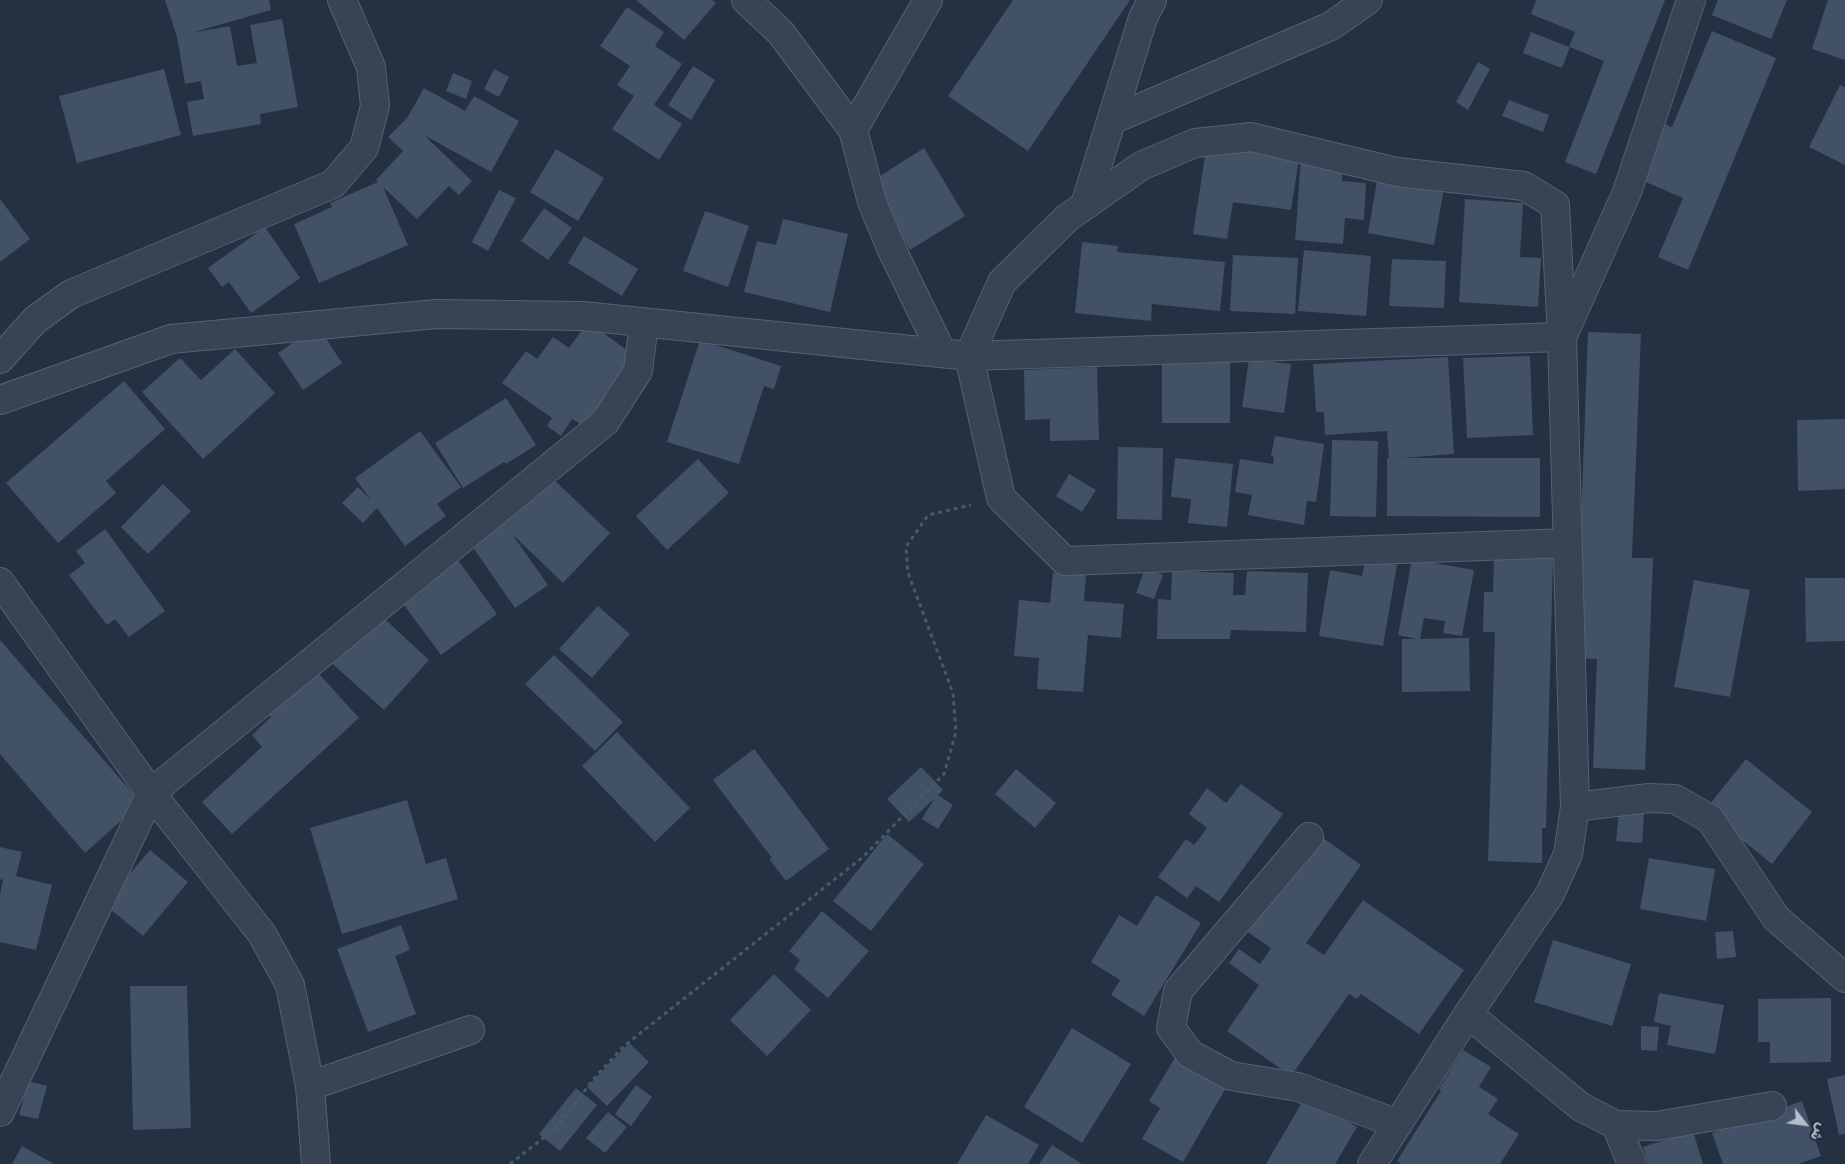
<!DOCTYPE html>
<meta charset="utf-8">
<style>
body{margin:0}
#map{position:relative;width:1845px;height:1164px;overflow:hidden;background:#243143;font-family:Rubik,Vazirmatn,sans-serif}
canvas{display:block}
.north{position:absolute;left:1780px;top:1099px;width:50px;height:50px;-webkit-text-stroke:4px #1d2838;paint-order:stroke;rotate:120deg;font-size:14px;font-weight:700;line-height:20px;text-align:center;color:#b5becd}
.north::after{content:'';display:block;margin:auto;width:18px;height:22px;background:#b5becd;clip-path:polygon(50% 0,100% 100%,50% 72%,0 100%)}
</style>
<div id="map">
<canvas width="1845" height="1164"></canvas>
<div class="north">ش</div>
</div>
<script>
const context = document.querySelector('canvas').getContext('2d');
context.lineJoin = 'round';
function fillPath(path, color) { context.fillStyle = color; context.fill(path, 'evenodd'); }
const toPath = rows => new Path2D(rows.map(r => 'M' + r).join(''));
function trace(path, color, width, dash) { context.strokeStyle = color; context.lineWidth = width; context.lineCap = dash ? 'butt' : 'round'; context.setLineDash(dash || []); context.stroke(path); }
const building = toPath([
 [165,0,269,0,271,10,191,33,230,26,237,66,257,63,250,25,282,19,298,107,260,114,261,124,193,136,187,102,204,99,201,81,185,84,177,37],
 [636,0,712,0,716,3,684,40],
 [1013,0,1130,0,1028,151,948,96],
 [1536,0,1665,0,1596,174,1565,162,1604,61,1570,47,1562,68,1523,53,1531,32,1569,47,1575,32,1531,14],
 [1718,0,1787,0,1771,39,1712,15],
 [1828,0,1845,0,1845,60,1812,49],
 [627,7,664,32,655,46,682,64,654,105,682,124,659,160,612,129,634,96,617,85,630,66,600,46],
 [1712,31,1776,58,1688,270,1658,257,1683,198,1634,177,1657,121,1672,127],
 [1478,62,1490,69,1468,110,1456,102],
 [693,66,715,80,691,120,668,105],
 [164,69,181,135,77,163,59,96],
 [494,69,509,77,499,97,484,89],
 [453,73,472,81,466,99,446,91],
 [1840,85,1845,87,1845,165,1809,147],
 [424,88,465,111,474,96,519,121,491,172,424,135,472,181,459,195,449,186,417,219,383,187,408,245,319,283,294,224,332,207,330,203,378,182,376,180,403,151,388,137,407,118],
 [1509,100,1549,115,1543,132,1502,116],
 [1207,143,1299,158,1291,210,1233,202,1227,239,1193,234],
 [924,148,965,216,910,250,869,183],
 [556,149,604,178,578,221,530,192],
 [1301,159,1343,163,1342,181,1366,183,1364,220,1345,218,1343,244,1295,240],
 [1377,181,1444,188,1434,245,1368,233],
 [499,190,516,198,488,251,472,242],
 [0,199,30,239,0,262],
 [1465,199,1523,203,1520,257,1541,258,1538,307,1459,302],
 [544,208,572,228,548,260,521,241],
 [705,211,749,226,728,287,683,271],
 [783,219,848,234,830,312,744,292,757,241,776,245],
 [265,227,300,278,251,313,229,282,222,287,208,268],
 [584,236,638,269,622,296,568,263],
 [1082,242,1118,246,1117,252,1225,262,1220,311,1152,304,1151,321,1075,313],
 [1304,250,1371,256,1366,316,1298,311],
 [1233,255,1298,258,1295,314,1230,311],
 [1392,259,1446,261,1444,308,1389,306],
 [588,322,635,356,585,427,572,419,561,436,547,426,552,418,502,383,526,351,537,359,553,337,569,348],
 [318,326,342,363,303,390,278,353],
 [1588,332,1641,334,1632,558,1653,558,1645,770,1593,768,1597,659,1576,658],
 [700,340,781,366,774,389,764,386,739,464,667,442],
 [235,349,275,393,203,459,142,392,180,358,201,380],
 [1530,356,1533,435,1467,438,1463,358],
 [1448,357,1454,454,1401,458,1540,458,1540,517,1387,516,1387,458,1389,458,1387,431,1325,435,1324,412,1316,412,1313,364],
 [1162,359,1230,359,1230,423,1162,423],
 [1249,359,1291,364,1284,413,1242,407],
 [1097,367,1099,440,1050,441,1050,419,1025,420,1024,370],
 [124,381,165,429,106,481,116,493,58,543,6,483],
 [506,398,536,445,506,464,504,462,463,488,435,443],
 [1845,419,1845,489,1798,491,1797,420],
 [420,431,461,487,437,504,446,516,405,546,377,508,363,523,342,503,358,487,371,500,355,478],
 [1275,436,1324,444,1316,502,1307,501,1304,525,1248,515,1252,495,1235,492,1240,459,1273,464,1274,457,1271,456],
 [1332,440,1378,441,1376,517,1330,516],
 [1118,447,1163,448,1162,520,1117,519],
 [1175,458,1233,464,1227,527,1188,523,1191,499,1171,497],
 [698,459,729,493,667,550,636,516],
 [1069,474,1096,490,1082,512,1056,496],
 [550,476,610,533,563,583,512,534,548,585,515,608,468,540,501,517,505,523],
 [163,484,191,511,148,554,121,527],
 [105,529,165,611,129,637,115,619,107,625,69,575,85,563,76,551],
 [455,556,497,614,441,655,398,597],
 [1494,557,1553,558,1546,828,1542,828,1542,863,1488,861,1495,632,1483,632,1484,592,1493,592],
 [1412,559,1474,570,1462,636,1443,633,1445,621,1424,618,1420,639,1469,638,1470,691,1402,692,1402,639,1417,639,1398,635],
 [1365,560,1397,565,1383,646,1319,636,1330,570,1362,576],
 [1145,568,1163,575,1154,599,1136,593],
 [1172,571,1234,573,1233,595,1245,595,1247,571,1308,573,1306,632,1231,630,1230,639,1157,639,1158,599,1171,600],
 [1053,573,1086,575,1084,601,1124,604,1121,638,1088,635,1083,692,1037,689,1039,658,1014,656,1019,600,1050,603],
 [1805,578,1845,578,1845,641,1806,642],
 [1694,580,1750,590,1730,697,1674,687],
 [598,606,630,634,592,678,559,649],
 [374,609,429,660,384,710,328,660],
 [0,640,141,803,85,853,0,754],
 [554,655,623,722,595,751,525,684],
 [311,665,359,718,232,834,202,802,262,747,252,735,271,717,263,709],
 [617,732,690,808,655,842,582,766],
 [754,749,829,849,786,881,769,859,772,858,713,780],
 [1746,759,1812,812,1772,864,1705,810],
 [921,767,943,790,938,795,953,805,938,829,922,819,934,799,909,822,887,799],
 [1016,769,1056,803,1035,828,995,794],
 [1241,784,1283,814,1219,902,1196,886,1187,898,1158,877,1186,839,1194,845,1207,828,1189,814,1207,788,1226,803],
 [407,800,426,864,446,858,458,899,342,934,310,828],
 [1619,812,1644,814,1642,843,1616,841],
 [1316,833,1361,865,1306,943,1324,955,1363,900,1464,970,1419,1034,1361,994,1357,999,1349,994,1291,1076,1227,1031,1259,985,1229,963,1239,949,1260,964,1271,948,1246,931],
 [887,834,924,864,871,931,833,901],
 [0,847,22,852,16,876,52,885,36,950,0,942,0,894,3,880,0,879],
 [150,850,188,882,143,936,104,904],
 [1649,858,1715,869,1706,921,1640,909],
 [1156,895,1201,923,1144,1016,1111,995,1120,980,1091,962,1119,915,1137,926],
 [822,911,869,951,828,998,794,969,800,960,789,951],
 [401,925,410,950,395,956,416,1014,368,1032,337,949],
 [1733,931,1736,957,1717,959,1715,932],
 [1553,940,1631,964,1612,1026,1534,1002],
 [774,974,811,1010,767,1056,730,1020],
 [130,986,187,986,191,1128,133,1130],
 [1659,993,1724,1005,1715,1054,1667,1045,1671,1026,1654,1022],
 [1831,998,1831,1062,1770,1063,1770,1042,1758,1042,1758,999],
 [1641,1026,1659,1027,1657,1051,1641,1050],
 [1072,1028,1131,1064,1082,1143,1024,1107],
 [629,1043,649,1062,607,1106,587,1087],
 [1463,1050,1491,1067,1479,1087,1498,1099,1488,1114,1519,1134,1500,1164,1401,1164,1397,1161,1441,1091,1439,1089],
 [1176,1056,1227,1086,1183,1162,1142,1139,1160,1108,1149,1101],
 [1845,1075,1845,1134,1839,1135,1827,1079],
 [28,1081,47,1086,38,1119,19,1115],
 [636,1085,652,1097,631,1126,615,1114],
 [576,1088,597,1105,560,1151,539,1134],
 [1305,1097,1357,1127,1335,1164,1266,1164],
 [1802,1101,1821,1156,1798,1164,1723,1164,1712,1133],
 [608,1112,627,1127,605,1153,586,1138],
 [986,1115,1039,1145,1028,1164,957,1164],
 [1693,1131,1703,1164,1648,1164,1643,1147],
 [1052,1145,1082,1164,1039,1164],
 [22,1146,54,1164,12,1164]
]);
const path = toPath([
 [510,1164,555,1129,596,1076,624,1046,863,857,944,774,956,732,953,693,908,573,906,547,928,515,971,505]
]);
const minor = toPath([
 [746,0,781,33,853,130,872,202,892,250,942,353],
 [1112,120,1331,26,1368,0],
 [853,130,928,0],
 [1085,205,1143,18,1152,0],
 [1565,331,1627,192,1691,0],
 [1562,337,1555,205,1524,186,1397,172,1251,137,1195,143,1141,166,1067,218,1002,282,969,356,1001,498,1065,561,1568,543],
 [0,359,35,320,71,294,333,184,364,148,375,106,371,67,342,0],
 [0,400,171,339,436,314,583,316,969,356,1562,337,1575,807,1568,854,1550,894,1468,1014,1372,1164],
 [0,582,151,793,262,934,290,985,310,1086,316,1164],
 [1575,807,1649,798,1675,799,1710,819,1776,918,1845,978],
 [1309,837,1178,991,1171,1028,1190,1054,1231,1076,1298,1087,1398,1124],
 [1468,1014,1581,1107,1616,1125,1657,1126,1772,1106],
 [310,1086,470,1030],
 [0,1112,151,793,605,422,638,371,644,323],
 [1616,1125,1632,1164]
]);
fillPath(building, '#425166');
trace(minor, '#566170', 30);
trace(path, '#445d61', 3, [4, 4]);
trace(minor, '#384353', 28);
</script>
